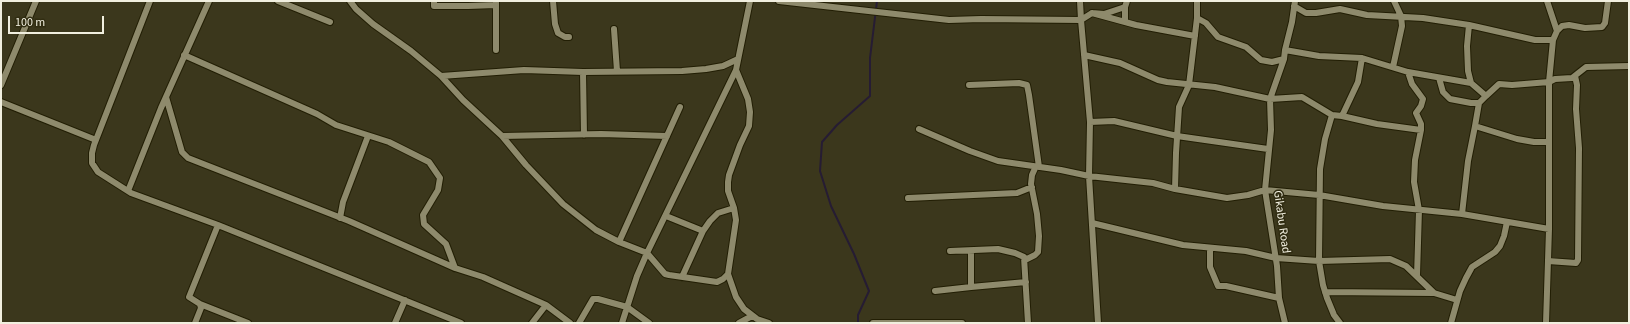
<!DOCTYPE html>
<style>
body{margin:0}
#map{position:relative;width:1630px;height:324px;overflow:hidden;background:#3b371c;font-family:"Source Sans 3",sans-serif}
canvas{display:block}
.frame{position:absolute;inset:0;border:2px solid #f1efdf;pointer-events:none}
.scale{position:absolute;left:8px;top:16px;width:96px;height:18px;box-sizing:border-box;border:2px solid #f1efdf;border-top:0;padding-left:5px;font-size:12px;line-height:14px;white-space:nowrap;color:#f1efdf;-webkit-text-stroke:3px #312d12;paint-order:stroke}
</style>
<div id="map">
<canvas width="1630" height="324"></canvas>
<div class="frame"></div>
<div class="scale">100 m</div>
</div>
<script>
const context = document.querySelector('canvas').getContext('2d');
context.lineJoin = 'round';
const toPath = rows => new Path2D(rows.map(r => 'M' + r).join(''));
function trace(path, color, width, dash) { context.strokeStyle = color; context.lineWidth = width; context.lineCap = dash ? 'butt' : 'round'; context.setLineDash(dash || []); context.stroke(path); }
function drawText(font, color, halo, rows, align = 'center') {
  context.font = font + ' "Source Sans 3",sans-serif'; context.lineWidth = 3; context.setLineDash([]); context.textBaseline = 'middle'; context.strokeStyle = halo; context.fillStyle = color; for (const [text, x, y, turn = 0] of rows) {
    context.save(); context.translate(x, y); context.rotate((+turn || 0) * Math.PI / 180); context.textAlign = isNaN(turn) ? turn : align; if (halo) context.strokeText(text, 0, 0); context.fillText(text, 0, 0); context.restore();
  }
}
const stream = toPath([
 [858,323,858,315,869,291,854,254,831,206,820,171,822,142,837,125,870,96,870,58,877,1]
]);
const minor = toPath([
 [150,1,94,145,92,153,92,163,98,172,131,193,218,225,461,323],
 [278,1,330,22],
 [350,1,356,9,373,24,411,51,441,76,463,100,502,136,526,165,563,204,596,230,619,242,647,253,665,274,669,275,717,282,723,279,728,274,736,220,734,208,728,191,728,182,729,175,740,145,749,126,750,112,748,99,736,70],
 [434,1,434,6,468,6,496,5,496,1],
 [553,1,555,24,558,33,565,37,569,37],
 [779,1,949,20,981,19,1081,20,1090,122,1089,176,1098,323],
 [1080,1,1081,20,1092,13,1104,14,1125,7,1127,1],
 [1197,1,1197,18,1206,23,1218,37,1246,47,1261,60,1272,62,1284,59],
 [1295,1,1292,22,1285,50,1319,56,1362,58,1408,72,1471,83,1486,96,1499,84,1512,85,1549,82,1555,79,1572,78,1586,67,1629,66],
 [1547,1,1557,31],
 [1294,6,1306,13,1316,13,1340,9,1367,15,1423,18,1469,25,1535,40,1553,40],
 [1125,7,1125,22],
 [1092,13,1136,25,1195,36],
 [1469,25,1467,46,1468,71,1471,83],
 [614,29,617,71],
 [496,50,496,5],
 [184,55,317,114,336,125,389,142,429,162,440,178,438,190,423,215,424,224,446,244,455,268],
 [1084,55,1120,63,1158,80,1167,82,1215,87,1270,99,1302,97,1332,115,1342,116,1358,82,1362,58],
 [1393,67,1402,26,1401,16,1394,1],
 [583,72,584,135],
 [441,76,524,70,583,72,682,71,706,69,723,66,738,59],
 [1439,78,1443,92,1450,99,1471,103,1479,103],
 [1,85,36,1],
 [969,85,1019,83,1027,85,1029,95,1039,167],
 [166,97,182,152,188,158,349,221,455,268,483,277,546,305,570,323],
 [1,102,96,140],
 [1332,115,1325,139,1320,169,1319,261,1323,285,1327,298,1334,315,1340,323],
 [1342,116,1377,124,1421,130,1421,124,1416,113,1421,106,1423,99,1412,84,1408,72],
 [1090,122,1114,121,1177,136,1268,149],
 [1475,126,1517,139,1534,142,1549,142],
 [919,129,970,151,998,161,1061,170,1089,176,1153,183,1175,189,1227,198,1248,195,1265,190,1319,195,1383,206,1462,214,1549,229],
 [502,136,601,134,667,136],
 [1175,189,1176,153,1179,107,1189,85,1197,18],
 [128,191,161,108,209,1],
 [908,198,1017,193,1032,187],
 [1462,214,1468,161,1475,126,1479,103,1486,96],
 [666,216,703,231],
 [340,218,343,202,368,136],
 [1092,223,1183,245,1246,251,1276,258,1319,261,1390,259,1406,266,1434,293,1457,300],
 [619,242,680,107],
 [1210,248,1210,267,1218,286,1226,286,1279,298],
 [950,251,998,249,1015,253,1024,257,1028,323],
 [971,251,971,287,1026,282],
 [1025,260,1035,255,1038,252,1039,236,1037,214,1031,184,1032,175,1036,166],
 [1548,261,1576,263,1578,260,1579,148,1576,109,1577,85,1575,76],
 [728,274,736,297,744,309,757,319,769,323],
 [1417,276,1419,210,1414,182,1415,160,1421,130],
 [682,277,703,231,710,221,718,213,734,208],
 [935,291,971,287],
 [1325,292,1434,293],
 [200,304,248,323],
 [195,323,201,308,200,304,189,297,218,225],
 [395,323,405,300],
 [532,323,546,305],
 [579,323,593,299,598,299,627,307,649,323],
 [622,323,637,276,647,253,736,70,750,1],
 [739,323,752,316],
 [873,323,962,323],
 [1285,323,1279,298,1277,266,1265,190,1271,130,1270,99,1284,59,1285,50],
 [1451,323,1460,291,1466,278,1472,267,1495,252,1500,246,1504,236,1507,222],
 [1546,323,1549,229,1549,82,1553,40,1557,31,1562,26,1569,25,1585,28,1602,27,1605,23,1608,1]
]);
const streetNames = [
 ["Gikabu Road",1281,222,82]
];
trace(stream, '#261c33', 2);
trace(minor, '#221e04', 8);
trace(minor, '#8e8a6c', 6);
drawText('12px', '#f1efdf', '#312d12', streetNames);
</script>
